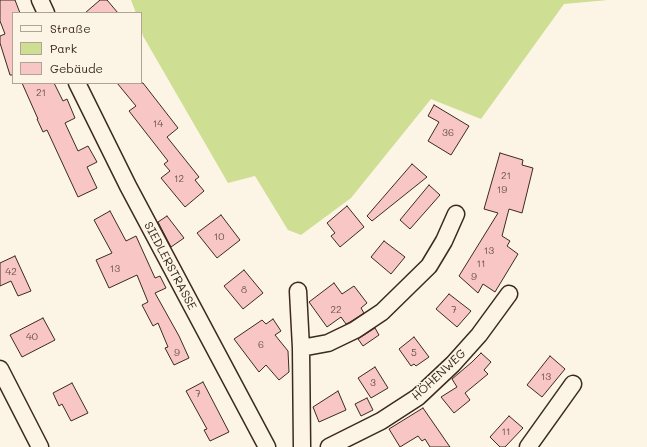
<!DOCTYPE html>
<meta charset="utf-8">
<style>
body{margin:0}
#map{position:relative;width:647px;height:447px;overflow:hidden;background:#fcf5e5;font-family:Mali,sans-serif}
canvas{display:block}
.legend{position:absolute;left:12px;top:12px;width:130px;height:72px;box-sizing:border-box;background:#fcf5e5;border:1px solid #afa495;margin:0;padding:5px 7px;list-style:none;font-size:12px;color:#3b2a1e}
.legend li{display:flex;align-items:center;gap:8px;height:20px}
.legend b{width:20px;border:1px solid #afa495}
</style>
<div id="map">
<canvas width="647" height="447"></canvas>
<ul class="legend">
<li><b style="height:5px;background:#fcf5e5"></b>Straße</li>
<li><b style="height:11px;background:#cede92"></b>Park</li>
<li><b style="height:11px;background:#f8c7c5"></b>Gebäude</li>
</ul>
</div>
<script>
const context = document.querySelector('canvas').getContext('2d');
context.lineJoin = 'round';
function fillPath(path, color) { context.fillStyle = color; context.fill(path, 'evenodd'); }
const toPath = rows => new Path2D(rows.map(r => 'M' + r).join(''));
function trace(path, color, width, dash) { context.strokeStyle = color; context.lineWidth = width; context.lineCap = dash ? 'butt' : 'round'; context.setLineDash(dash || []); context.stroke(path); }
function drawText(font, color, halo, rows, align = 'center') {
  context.font = font + ' Mali,sans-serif'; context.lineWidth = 3; context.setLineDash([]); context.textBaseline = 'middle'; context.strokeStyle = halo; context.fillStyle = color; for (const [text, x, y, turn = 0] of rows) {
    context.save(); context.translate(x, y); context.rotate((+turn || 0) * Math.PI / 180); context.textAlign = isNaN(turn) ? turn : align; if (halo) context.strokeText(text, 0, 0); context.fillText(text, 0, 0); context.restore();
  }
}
const green = toPath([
 [131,0,608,0,564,4,481,119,431,99,351,198,301,235,288,230,255,176,228,183,143,36,141,29,141,13,136,13]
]);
const building = toPath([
 [0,0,15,0,20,13,13,13,13,75,10,75,0,43,0,36,5,34,0,21,0,0],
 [100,0,107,0,118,13,85,13,100,0],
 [22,83,54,83,63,101,67,99,75,118,65,123,78,151,88,146,97,162,87,167,97,188,78,197,47,130,43,132,37,119,38,119,22,83],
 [117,83,143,83,178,128,167,137,199,177,195,180,204,191,185,207,161,178,170,171,164,164,168,161,129,111,136,106,117,83],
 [434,105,469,126,451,155,428,141,439,122,428,116,434,105],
 [500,153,523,160,522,165,533,168,522,213,509,209,502,236,510,241,507,246,518,254,495,292,483,284,478,293,459,276,498,213,484,209,500,153],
 [412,164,427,177,372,221,367,216,412,164],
 [429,185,440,195,410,229,400,220,429,185],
 [347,206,364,227,340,247,331,236,335,233,327,223,347,206],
 [110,211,126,241,136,236,155,278,160,276,166,288,155,293,179,336,189,358,174,365,165,348,168,347,158,323,153,326,142,305,148,302,137,275,109,288,96,260,112,253,94,220,110,211],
 [221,215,240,240,217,258,197,233,221,215],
 [167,216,184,238,171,247,158,222,167,216],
 [384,241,405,257,391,274,371,257,384,241],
 [15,256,31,291,18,296,11,281,0,286,0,263,15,256],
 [244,270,263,293,243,309,224,286,244,270],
 [334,283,342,294,354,286,367,303,361,308,364,313,350,322,346,324,341,317,327,327,309,302,334,283],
 [449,294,471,311,457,327,436,309,449,294],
 [43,318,55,340,22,357,10,335,43,318],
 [273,319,281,331,275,335,288,351,289,372,279,380,266,365,259,372,234,339,262,320,266,324,273,319],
 [375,328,379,335,363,346,358,339,375,328],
 [414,337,429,357,416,366,414,364,411,366,399,349,414,337],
 [481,353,491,362,484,370,488,374,465,393,470,400,454,413,441,397,457,387,452,379,472,362,481,353],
 [550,356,565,369,542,397,527,385,550,356],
 [375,367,388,388,371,398,358,378,375,367],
 [203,382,229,432,210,441,204,430,207,429,186,391,203,382],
 [72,383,88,413,71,421,62,404,59,406,53,393,72,383],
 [338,391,346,410,319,422,313,407,338,391],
 [367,398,373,410,361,416,355,404,367,398],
 [423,408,450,447,430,447,425,439,422,441,418,436,400,447,389,429,423,408],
 [509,416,523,428,505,447,500,447,490,437,509,416]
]);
const minor = toPath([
 [40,0,46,13],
 [77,83,128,186,267,447],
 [298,291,301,348,302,447],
 [301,348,328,343,355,330,382,312,429,266,444,241,456,214],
 [0,369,40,447],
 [329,447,381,421,418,397,453,364,479,335,509,294],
 [528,447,573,384]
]);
const numberNames = [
 ["21",41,93],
 ["14",158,124],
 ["36",448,133],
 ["21",506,176],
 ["12",179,179],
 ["19",502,190],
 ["10",219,237],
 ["13",489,251],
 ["11",481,264],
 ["13",115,269],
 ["42",11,272],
 ["9",474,277],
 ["8",244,290],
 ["22",336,310],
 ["7",454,310],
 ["40",32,337],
 ["6",261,345],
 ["9",177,353],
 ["5",414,353],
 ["13",546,377],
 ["3",373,383],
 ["7",198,394],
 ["11",506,432]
];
const streetNames = [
 ["SIEDLERSTRASSE",170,266,62],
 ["HÖHENWEG",439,375,-43]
];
fillPath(green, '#cede92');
fillPath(building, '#f8c7c5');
trace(building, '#3b2a1e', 1);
trace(minor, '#3b2a1e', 19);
trace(minor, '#fcf5e5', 16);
drawText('10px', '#6a5148', null, numberNames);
drawText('12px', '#3b2a1e', '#fcf5e5', streetNames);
</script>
